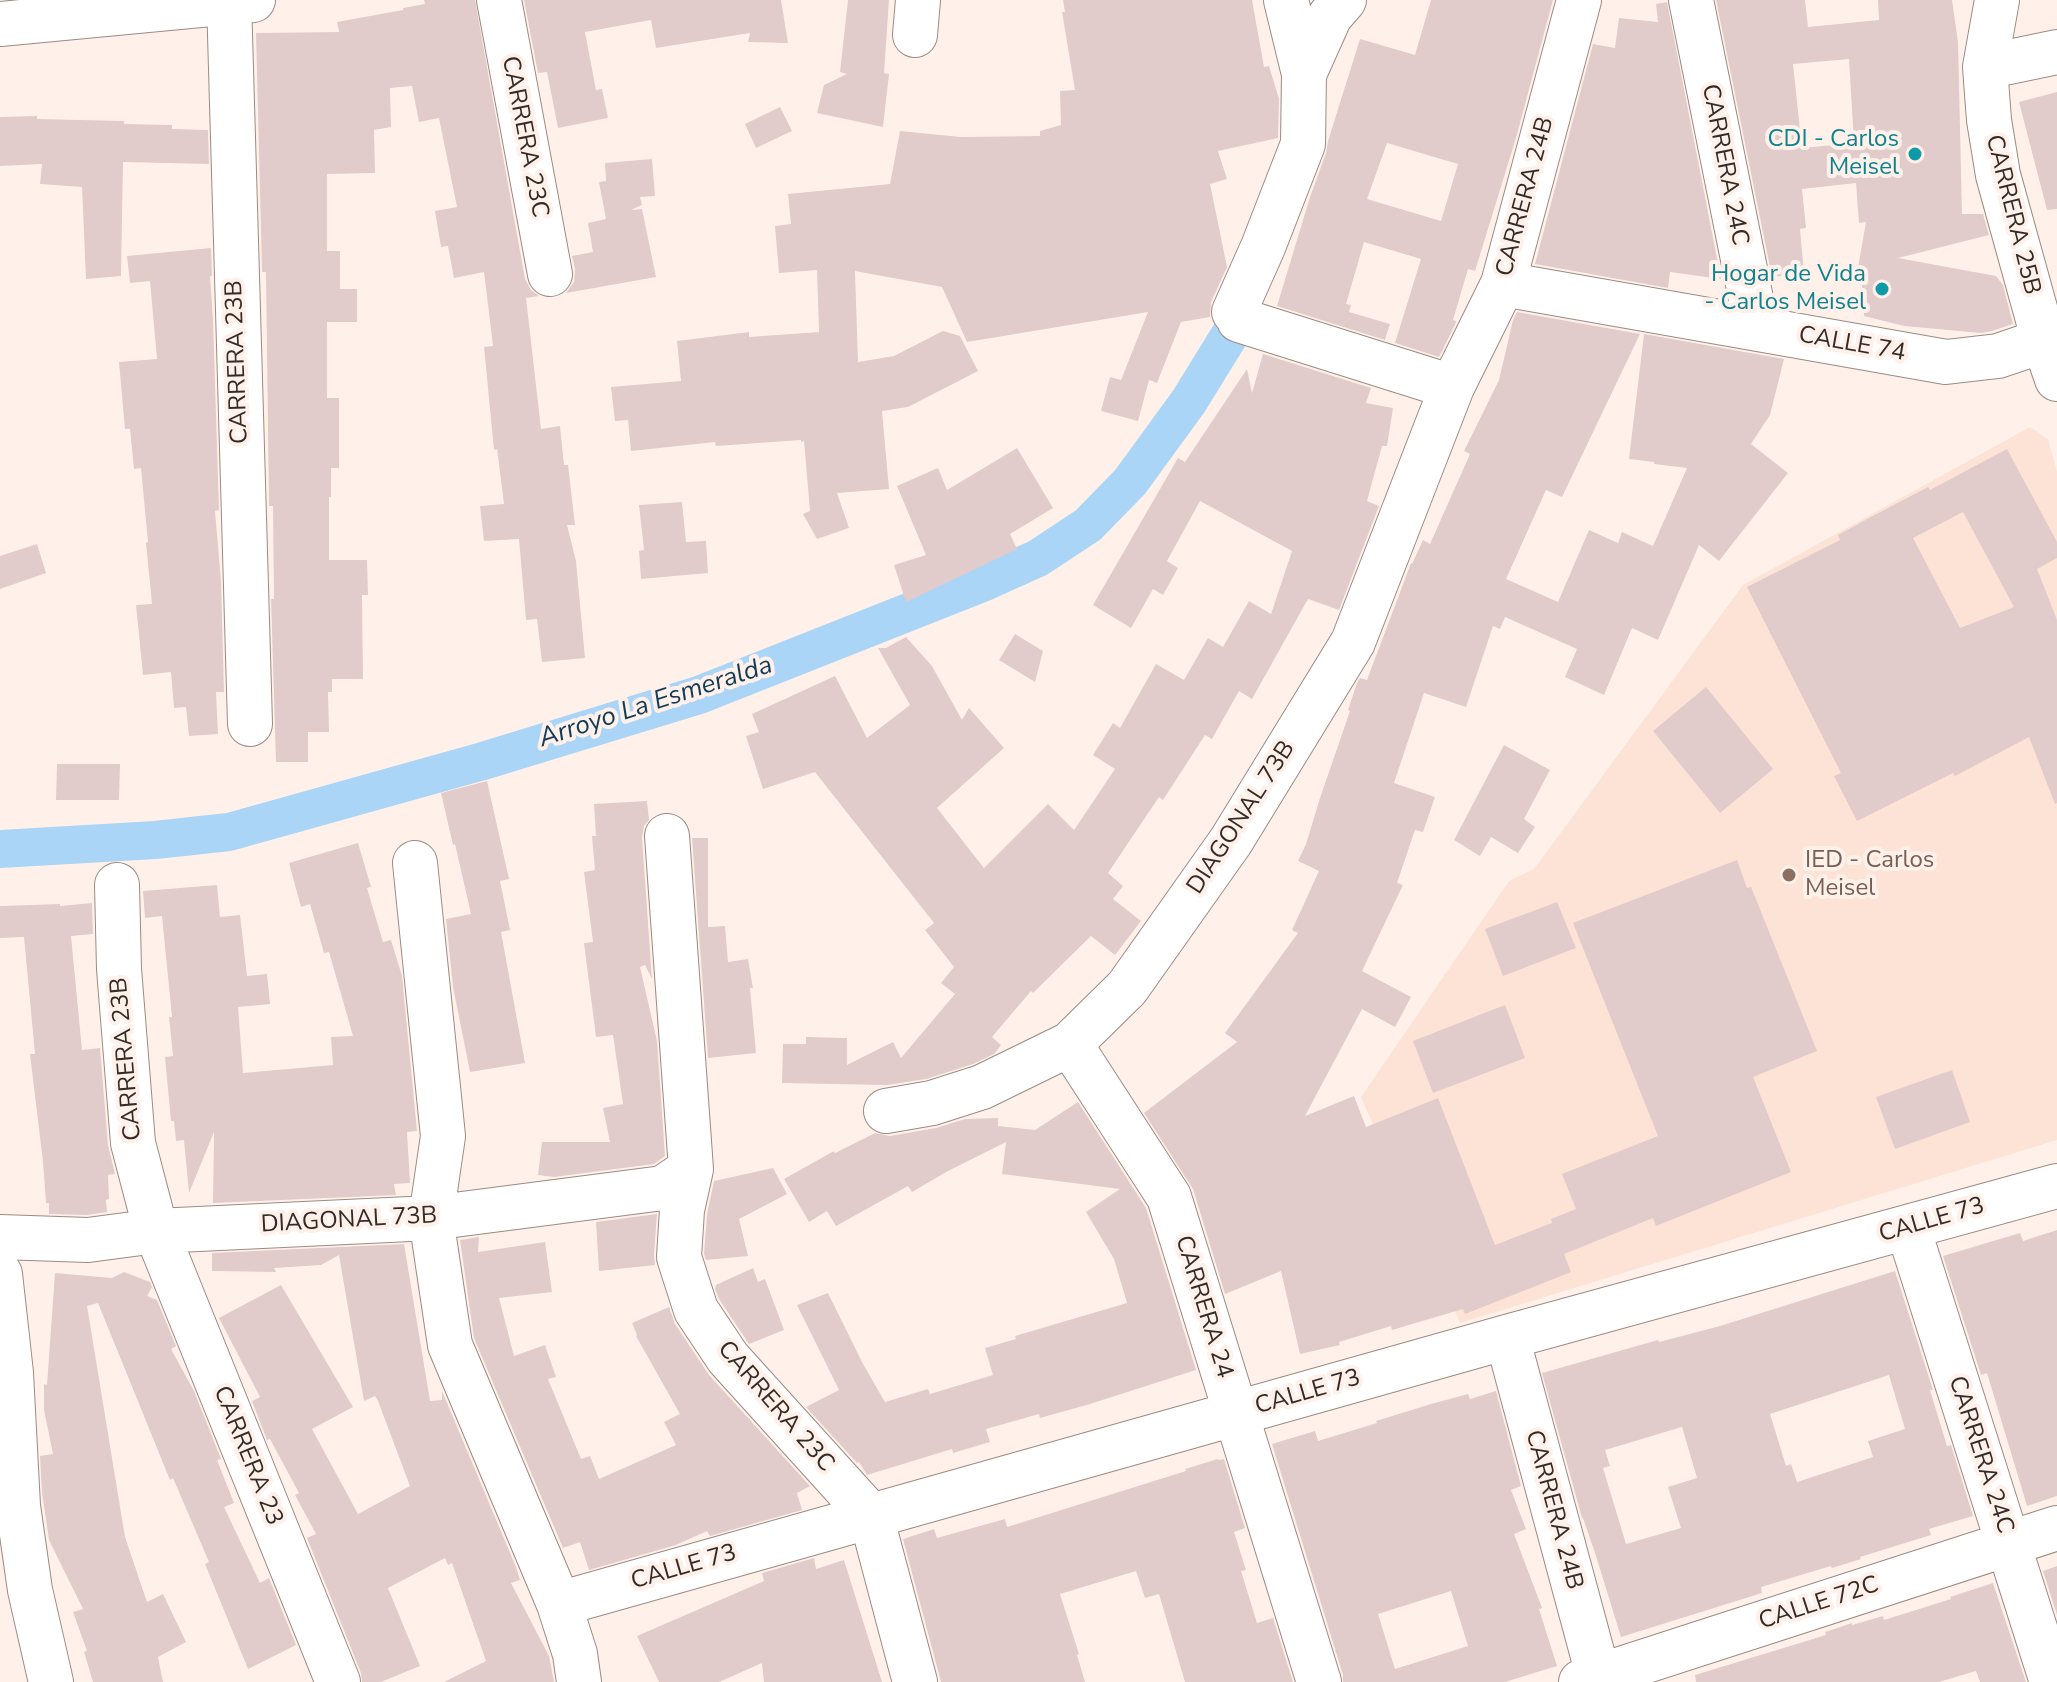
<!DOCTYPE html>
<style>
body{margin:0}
canvas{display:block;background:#fff1e9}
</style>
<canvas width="2057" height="1682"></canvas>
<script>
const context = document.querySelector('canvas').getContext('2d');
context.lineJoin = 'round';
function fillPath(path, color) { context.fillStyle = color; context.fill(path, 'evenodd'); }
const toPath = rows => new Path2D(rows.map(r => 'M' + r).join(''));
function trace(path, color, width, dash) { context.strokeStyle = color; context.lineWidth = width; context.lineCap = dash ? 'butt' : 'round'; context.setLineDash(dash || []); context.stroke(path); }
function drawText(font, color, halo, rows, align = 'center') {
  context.font = font + ' "Nunito Sans",sans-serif'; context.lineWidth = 8; context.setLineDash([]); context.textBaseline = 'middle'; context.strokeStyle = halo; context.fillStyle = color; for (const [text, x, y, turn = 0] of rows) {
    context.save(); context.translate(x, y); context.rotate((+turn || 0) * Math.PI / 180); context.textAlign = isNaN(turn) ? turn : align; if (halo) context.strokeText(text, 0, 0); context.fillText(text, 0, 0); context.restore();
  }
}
const built = toPath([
 [2030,427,2048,439,2057,472,2057,1140,1460,1323,1361,1097,1509,881,1534,869,1743,585]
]);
const canal = toPath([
 [0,849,155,840,229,832,483,761,699,695,987,581,1038,558,1088,525,1130,482,1189,401,1239,320]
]);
const building = toPath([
 [424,0,475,0,525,279,531,290,539,296,526,298,541,429,560,426,564,465,568,465,575,525,567,525,576,561,585,658,542,662,537,619,526,620,519,539,484,541,480,506,504,504,497,449,494,450,484,347,493,346,484,272,454,278,448,246,441,247,435,211,457,207,439,118,419,122,412,86,390,88,391,127,374,130,375,173,327,174,327,251,340,251,340,289,357,289,357,322,327,322,327,398,339,398,339,468,331,468,331,497,329,497,329,560,367,560,368,595,362,595,363,679,332,679,332,692,328,692,329,732,308,732,308,762,276,762,271,599,274,599,273,506,269,506,266,272,262,272,256,33,339,32,337,22,403,10,403,8,425,4],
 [524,0,781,0,788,43,748,42,750,33,656,48,651,20,585,32,596,90,602,89,608,118,558,128,547,72,538,73],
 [848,0,889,0,884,73,889,74,883,127,817,113,824,85,847,74,840,72],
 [1063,0,1252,0,1264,67,1269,66,1279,99,1278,138,1218,151,1227,179,1210,184,1227,267,1211,302,1210,317,1181,322,1157,383,1149,380,1138,421,1101,411,1110,377,1121,380,1148,312,967,342,942,287,855,271,858,362,894,356,943,331,960,336,978,371,908,407,882,411,889,489,837,493,849,528,817,539,803,514,810,511,804,441,801,442,801,440,716,446,715,442,631,451,628,420,615,421,611,387,681,381,677,341,749,332,749,337,819,332,817,270,779,273,775,226,791,224,788,194,890,184,900,131,961,137,1040,136,1040,131,1061,125,1060,91,1075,90,1062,12,1065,12],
 [1431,0,1553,0,1516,138,1475,271,1468,269,1453,320,1456,321,1455,325,1439,357,1395,343,1421,259,1364,242,1346,304,1351,305,1349,312,1390,324,1385,340,1277,306,1310,197,1326,153,1328,141,1360,39,1415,55],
 [1387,143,1458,164,1441,221,1367,199],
 [1716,0,1805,0,1808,27,1879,20,1878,0,1952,0,1958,42,1962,214,1983,214,1989,235,1898,258,1996,276,2003,285,2013,324,1992,331,1981,333,1904,326,1864,316,1861,267,1858,268,1866,222,1859,223,1856,183,1802,189,1806,228,1800,229,1804,274,1772,277],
 [1849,59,1854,143,1802,148,1793,64],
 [1667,2,1721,279,1670,272,1668,288,1535,264,1593,44,1615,48,1619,18,1658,22,1656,4],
 [2057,92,2057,209,2047,210,2019,102],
 [780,107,792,131,756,148,745,124],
 [37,116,37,119,124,121,124,124,172,125,172,129,208,130,209,164,123,162,121,276,86,279,82,187,40,184,42,164,0,166,0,117],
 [652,159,655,196,640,197,642,205,631,210,642,209,656,277,566,293,574,282,575,269,572,256,593,252,588,223,606,219,599,182,606,181,605,163],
 [211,248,212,276,210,276,213,319,219,510,215,511,221,581,224,692,216,692,218,734,189,736,186,707,174,708,171,672,143,675,136,605,152,604,146,543,148,542,141,468,134,469,130,429,125,429,119,362,157,359,150,281,130,283,127,256],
 [1517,312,1640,334,1562,497,1546,490,1506,579,1558,602,1589,530,1618,543,1622,532,1653,546,1687,468,1654,464,1654,462,1629,459,1644,334,1784,359,1770,415,1751,444,1788,473,1719,561,1699,545,1658,640,1632,628,1604,695,1565,677,1577,649,1505,617,1500,629,1493,626,1466,707,1424,693,1394,783,1435,797,1423,832,1415,830,1397,883,1403,885,1362,971,1411,997,1395,1027,1362,1009,1305,1116,1354,1096,1366,1127,1438,1098,1495,1245,1552,1223,1551,1219,1576,1209,1562,1174,1658,1136,1573,923,1737,860,1747,888,1751,887,1817,1051,1753,1077,1791,1172,1656,1226,1653,1218,1564,1254,1571,1272,1465,1314,1463,1309,1392,1330,1391,1326,1339,1342,1340,1345,1300,1354,1281,1271,1225,1294,1193,1189,1144,1113,1237,1042,1225,1033,1298,933,1292,930,1319,871,1298,861,1306,844,1320,798,1350,711,1348,710,1357,683,1360,678,1367,680,1411,563,1412,564,1423,540,1430,544,1470,454,1464,451,1499,380,1513,320],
 [1263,354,1371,388,1366,403,1393,408,1387,446,1382,446,1367,501,1379,506,1339,610,1308,599,1252,699,1239,691,1212,739,1205,735,1163,800,1159,797,1108,873,1123,886,1113,899,1141,921,1115,955,1091,936,1033,993,1031,991,992,1037,1001,1045,994,1054,973,1064,926,1079,887,1085,782,1083,783,1044,806,1044,806,1037,847,1038,847,1065,893,1042,901,1058,955,994,941,983,954,967,925,930,934,923,815,772,763,789,746,736,759,732,752,714,835,676,867,738,910,705,878,648,886,648,906,637,932,666,962,720,969,708,1004,748,937,808,984,868,1048,804,1074,830,1115,769,1093,755,1113,723,1120,728,1156,664,1184,680,1208,638,1223,647,1249,601,1271,614,1292,551,1200,501,1167,561,1178,568,1163,595,1153,589,1131,628,1093,605,1178,458,1185,462,1247,369,1252,393],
 [1017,448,1053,508,1010,534,1017,549,906,602,894,565,926,555,897,486,938,468,947,490],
 [2007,449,2057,542,2057,558,2037,569,2057,620,2057,803,2055,804,2029,737,1955,776,1953,773,1857,821,1834,776,1841,773,1747,587,1840,540,1838,535,1871,517,1928,487,1930,490],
 [1963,512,2014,607,1960,628,1913,538],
 [682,502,686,542,706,541,708,573,641,579,639,551,644,550,639,505],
 [37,544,46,573,0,589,0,556],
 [1015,634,1043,651,1035,682,999,660],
 [1706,687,1773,769,1720,813,1653,731],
 [1504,745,1550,770,1524,819,1535,827,1518,853,1491,837,1480,856,1454,840],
 [57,764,120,764,119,800,56,800],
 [487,781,509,879,500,881,510,930,501,932,525,1063,470,1072,453,987,446,919,471,914,455,844,453,845,441,793],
 [647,801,649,820,644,826,642,838,652,979,645,965,640,967,657,1041,665,1156,654,1164,554,1177,538,1175,542,1142,610,1142,603,1108,623,1104,613,1035,596,1037,584,943,593,942,584,872,595,870,592,836,596,836,594,804],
 [692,838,708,838,708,927,725,926,728,962,748,959,753,988,750,988,756,1053,708,1058],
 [358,843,371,887,367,888,383,942,391,940,402,976,417,1131,407,1132,410,1183,394,1184,396,1195,213,1203,214,1132,189,1193,184,1140,176,1141,174,1121,171,1121,165,1057,173,1056,169,1017,172,1017,162,916,145,918,143,891,217,885,220,917,240,915,247,976,267,974,270,1004,238,1007,243,1073,333,1065,331,1037,353,1036,329,952,324,953,310,904,301,907,289,863],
 [1557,902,1576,948,1503,976,1485,929],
 [92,903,93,934,71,936,82,1050,100,1048,108,1145,115,1174,108,1175,109,1199,106,1200,107,1212,87,1215,49,1214,49,1203,46,1203,43,1162,30,1054,35,1054,24,937,0,938,0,906,60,904,60,906],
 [1505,1005,1525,1058,1433,1093,1413,1041],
 [1952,1070,1970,1122,1895,1149,1876,1097],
 [1078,1102,1146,1208,1196,1370,1090,1404,1040,1418,1039,1414,986,1429,990,1442,953,1453,952,1449,867,1475,859,1462,857,1463,806,1407,839,1390,797,1305,828,1293,863,1364,885,1402,928,1389,930,1394,993,1375,985,1348,1016,1339,1015,1336,1127,1303,1114,1259,1086,1212,1120,1189,1002,1174,1006,1142,948,1171,912,1192,908,1186,836,1226,827,1211,809,1222,784,1179,834,1151,835,1153,875,1133,890,1136,936,1128,965,1119,998,1118,998,1126,1035,1130],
 [773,1168,787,1194,739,1219,748,1256,706,1260,704,1254,707,1214,714,1181],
 [657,1214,654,1255,655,1265,599,1271,596,1222],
 [2057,1230,2057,1496,2027,1506,1987,1373,1981,1375,1943,1256,2020,1233,2023,1241],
 [479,1237,478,1252,545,1242,552,1292,499,1298,514,1356,545,1345,556,1377,548,1379,581,1459,590,1456,599,1479,676,1445,664,1422,680,1414,636,1336,637,1335,632,1323,669,1307,675,1324,709,1375,810,1486,797,1493,802,1510,710,1536,707,1531,676,1545,589,1570,580,1542,563,1548,474,1338,460,1240],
 [404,1244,430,1401,442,1400,442,1391,516,1567,520,1580,511,1583,549,1656,554,1682,444,1682,486,1661,452,1563,448,1565,445,1558,388,1588,420,1666,381,1682,362,1682,361,1673,307,1538,316,1534,295,1495,299,1493,270,1439,267,1440,252,1401,260,1397,219,1318,281,1285,353,1407,312,1429,358,1514,410,1486,378,1401,375,1396,364,1401,339,1255,321,1265,274,1268,276,1272,212,1271,212,1253],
 [753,1268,758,1282,765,1279,784,1330,749,1344,719,1299,715,1289,716,1285],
 [1895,1271,1933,1390,1930,1390,1947,1446,1951,1445,1973,1516,1929,1529,1931,1535,1860,1557,1861,1559,1832,1568,1831,1566,1761,1587,1762,1593,1621,1637,1596,1556,1583,1518,1582,1518,1542,1373,1658,1340,1659,1342,1720,1326],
 [1889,1375,1905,1429,1868,1441,1873,1457,1797,1482,1791,1464,1786,1466,1770,1414],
 [1682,1427,1697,1478,1668,1487,1681,1528,1626,1544,1603,1468,1610,1466,1605,1450],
 [124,1272,150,1282,152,1287,147,1296,157,1300,176,1346,171,1349,194,1391,221,1459,217,1460,234,1503,224,1507,260,1583,269,1578,296,1645,248,1669,205,1564,209,1562,173,1478,170,1480,98,1303,87,1306,125,1537,147,1602,163,1594,186,1642,158,1657,163,1682,93,1682,84,1652,87,1651,73,1612,83,1609,49,1540,42,1492,40,1456,53,1454,44,1410,44,1384,47,1385,55,1273,112,1278],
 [1496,1391,1521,1486,1511,1490,1526,1529,1514,1534,1542,1608,1539,1609,1557,1666,1505,1682,1343,1682,1343,1675,1272,1444,1315,1431,1318,1441,1377,1423,1376,1421,1431,1404,1468,1394,1470,1399],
 [1451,1591,1468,1646,1395,1669,1378,1614],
 [1218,1459,1219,1460,1224,1459,1245,1528,1234,1532,1246,1570,1241,1571,1257,1623,1273,1618,1293,1682,1185,1682,1159,1594,1145,1598,1136,1571,1060,1594,1079,1654,1077,1655,1085,1682,941,1682,903,1539,934,1529,937,1538,1005,1519,1007,1527,1186,1471,1185,1469],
 [814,1558,816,1569,844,1560,882,1682,764,1682,762,1663,719,1682,659,1682,637,1636,764,1581,762,1573],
 [2057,1566,2057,1615,2043,1571],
 [1993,1583,2026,1682,1980,1682,1976,1671,1939,1682,1696,1682,1695,1675,1826,1635,1825,1632,1852,1623,1852,1625,1883,1616,1884,1620,1951,1599,1950,1597]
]);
const minor = toPath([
 [229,0,250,724],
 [499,0,550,274],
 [1691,0,1757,329],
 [1997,0,1985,67,1989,120,1998,175,2044,341,2057,379],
 [0,24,253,0],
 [915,35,918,0],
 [1985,67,2057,52],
 [1304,74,1330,16,1344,0],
 [1503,284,1946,362,1998,356,2057,336],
 [1234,312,1263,247,1303,144,1304,74,1286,0],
 [1239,320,1452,387],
 [667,836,691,1169,682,1210,679,1257,696,1310,728,1358,871,1516,915,1682],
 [415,863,443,1136,431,1218,450,1345,559,1604,575,1654,579,1682],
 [117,885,119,969,133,1143,156,1231,338,1682],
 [1070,1044,1169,1197,1319,1682],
 [886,1111,932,1103,982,1087,1070,1044,1127,988,1231,841,1353,642,1452,387,1503,284,1579,0],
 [1908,1228,2052,1682],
 [0,1237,88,1240,156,1231,431,1218,663,1188,691,1169],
 [0,1274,11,1373,18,1506,30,1590,51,1682],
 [1507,1337,1600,1682],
 [559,1604,1507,1337,2057,1186],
 [1581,1682,2057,1528]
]);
const markers = [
 [1915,154,8,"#0f9aa8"],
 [1882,289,8,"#0f9aa8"],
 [1789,875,8,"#8d6e63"]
];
const streetNames = [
 ["CARRERA 23C",524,137,79],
 ["CARRERA 24C",1724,165,79],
 ["CARRERA 24B",1526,197,-75],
 ["CARRERA 25B",2012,215,76],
 ["CALLE 74",1852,345,10],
 ["CARRERA 23B",238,362,-92],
 ["DIAGONAL 73B",1242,818,-57],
 ["CARRERA 23B",127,1059,-95],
 ["DIAGONAL 73B",349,1221,-3],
 ["CALLE 73",1932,1221,-16],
 ["CARRERA 24",1203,1307,73],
 ["CALLE 73",1308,1393,-16],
 ["CARRERA 23C",775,1407,49],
 ["CARRERA 24C",1980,1455,72],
 ["CARRERA 23",247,1456,68],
 ["CARRERA 24B",1553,1510,75],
 ["CALLE 73",684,1568,-16],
 ["CALLE 72C",1819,1604,-18]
];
const cultureNames = [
 ["CDI - Carlos",1899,140],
 ["Meisel",1899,168],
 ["Hogar de Vida",1866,275],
 ["- Carlos Meisel",1866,303]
];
const educationNames = [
 ["IED - Carlos",1805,861],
 ["Meisel",1805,889]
];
const waterNames = [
 ["Arroyo La Esmeralda",656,703,-18]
];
fillPath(built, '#fce3d6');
trace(canal, '#abd5f6', 38);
fillPath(building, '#e1cccb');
trace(minor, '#9b8b82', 46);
trace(minor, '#fff', 44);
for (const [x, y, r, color] of markers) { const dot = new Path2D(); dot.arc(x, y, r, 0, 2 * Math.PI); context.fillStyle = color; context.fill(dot); trace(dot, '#fff1e9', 3); }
drawText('24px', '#322c28', '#fff1e9', streetNames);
drawText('24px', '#0d838f', '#fff1e9', cultureNames, 'right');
drawText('24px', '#785e54', '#fff1e9', educationNames, 'left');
drawText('italic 26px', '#123b57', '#fff1e9', waterNames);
</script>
